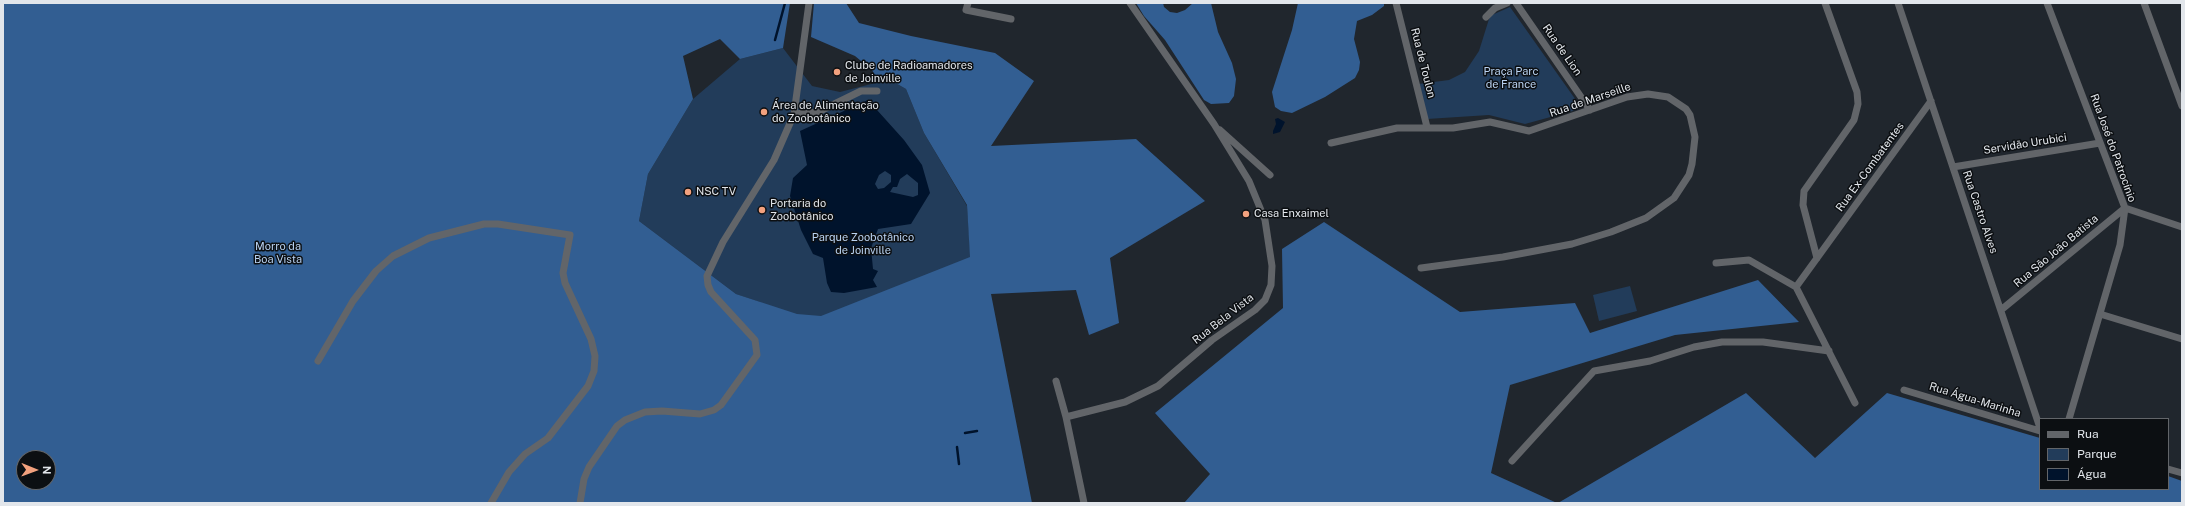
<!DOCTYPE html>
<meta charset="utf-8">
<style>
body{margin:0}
#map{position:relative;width:2185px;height:506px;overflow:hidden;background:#20262d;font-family:"Public Sans",sans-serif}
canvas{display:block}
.frame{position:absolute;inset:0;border:4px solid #e2e6eb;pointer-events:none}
.legend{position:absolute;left:2039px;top:418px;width:130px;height:72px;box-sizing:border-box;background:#0c0f12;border:1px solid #626569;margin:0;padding:5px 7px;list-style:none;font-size:12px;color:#e2e6eb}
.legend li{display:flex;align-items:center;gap:8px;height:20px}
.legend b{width:20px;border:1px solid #626569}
.north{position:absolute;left:16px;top:450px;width:40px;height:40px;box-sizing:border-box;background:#0c0f12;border:1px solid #626569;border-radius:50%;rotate:91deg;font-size:11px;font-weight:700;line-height:16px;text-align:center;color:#e2e6eb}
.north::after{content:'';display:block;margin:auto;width:14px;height:18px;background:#f2a17e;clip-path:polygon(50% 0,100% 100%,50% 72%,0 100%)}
</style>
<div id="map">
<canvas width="2185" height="506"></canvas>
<div class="frame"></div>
<ul class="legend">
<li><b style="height:5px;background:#626569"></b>Rua</li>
<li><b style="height:11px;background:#223c5a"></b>Parque</li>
<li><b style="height:11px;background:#00132c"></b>Água</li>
</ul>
<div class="north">N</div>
</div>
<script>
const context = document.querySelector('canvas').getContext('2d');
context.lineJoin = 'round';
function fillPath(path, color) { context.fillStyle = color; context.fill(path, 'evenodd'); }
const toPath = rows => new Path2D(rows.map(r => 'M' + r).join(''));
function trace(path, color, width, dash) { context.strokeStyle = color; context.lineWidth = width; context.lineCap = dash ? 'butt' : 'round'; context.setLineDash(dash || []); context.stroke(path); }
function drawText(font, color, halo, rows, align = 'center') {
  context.font = font + ' "Public Sans",sans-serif'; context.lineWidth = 3; context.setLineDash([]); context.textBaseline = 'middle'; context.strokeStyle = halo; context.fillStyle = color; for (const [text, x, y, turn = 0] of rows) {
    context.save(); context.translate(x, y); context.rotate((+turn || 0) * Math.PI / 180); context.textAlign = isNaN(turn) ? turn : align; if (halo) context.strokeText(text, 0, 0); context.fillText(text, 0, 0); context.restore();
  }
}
const green = toPath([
 [1510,7,1578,103,1576,110,1525,124,1489,115,1427,119,1418,84,1449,80,1465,72,1479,51,1489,19,1492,15],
 [783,48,812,86,840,92,879,82,892,81,906,89,924,133,967,206,984,447,760,302,736,294,639,221,648,174,693,99,740,59],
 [1630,286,1637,311,1599,321,1593,295]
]);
const forest = toPath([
 [3,3,790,3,783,48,740,59,720,39,683,56,693,99,648,174,639,221,736,294,797,314,821,316,970,257,967,205,924,133,906,89,892,81,879,82,872,70,855,56,811,37,814,3,846,3,859,23,911,36,995,53,1034,81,991,146,1136,139,1205,201,1110,258,1119,323,1089,335,1076,290,991,294,1032,503,3,503],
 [24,458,48,458,48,482,24,482],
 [1136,3,1163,3,1164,7,1170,12,1177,13,1185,10,1193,3,1211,3,1218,32,1232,63,1236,79,1234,96,1229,103,1211,104,1204,100,1165,40,1144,16],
 [1298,3,1384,3,1384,6,1372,15,1357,21,1354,39,1360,62,1359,70,1355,78,1325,97,1292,113,1281,111,1275,107,1272,92,1292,30],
 [1324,222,1460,312,1575,303,1590,333,1758,280,1799,322,1675,335,1510,385,1491,473,1557,503,1184,503,1210,474,1155,413,1283,308,1282,249],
 [1746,393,1815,458,1887,393,2040,438,2040,489,2168,489,2168,476,2182,481,2182,503,1558,503]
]);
const water = toPath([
 [868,100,904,140,922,165,930,193,911,224,878,229,871,248,873,269,878,271,873,280,877,287,844,293,831,292,827,283,823,258,813,254,801,230,790,196,793,178,807,165,800,131],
 [885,171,891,175,891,182,884,188,878,189,875,184,879,175],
 [907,174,918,183,918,195,913,197,890,192,893,187,897,187,900,179],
 [1278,118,1285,122,1280,132,1273,134,1273,131,1276,124,1275,119]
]);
const stream = toPath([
 [775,40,785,3],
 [965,433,977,431],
 [957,447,959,464]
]);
const minor = toPath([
 [968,3,966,10,1011,19],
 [1396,3,1427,127],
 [1516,3,1590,110],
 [1898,3,2040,428],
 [2047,3,2125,208,2120,245,2069,419],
 [2144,3,2182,106],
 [1486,17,1495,8,1507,3],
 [794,114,818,112,861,91,877,91],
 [1220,130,1270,175],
 [1331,143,1397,128,1453,128,1490,122,1529,131,1627,97,1648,94,1668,97,1686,109,1690,115,1695,137,1692,164,1689,175,1674,198,1646,218,1611,232,1572,244,1503,257,1421,268],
 [1953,167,2100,143],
 [1817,258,1803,205,1804,191,1854,120,1858,104,1857,92,1825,3],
 [1716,263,1749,260,1796,287,1855,403],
 [1796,287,1931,101],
 [2001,310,2125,208,2182,227],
 [2100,314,2182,339],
 [318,361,353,301,376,271,393,256,429,238,484,224,498,224,570,235,563,273,565,283,591,339,595,356,594,371,588,386,548,438,525,454,509,472,491,503],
 [1056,381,1066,417,1084,503],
 [1904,390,2040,431],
 [1066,417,1125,402,1158,386,1212,340,1255,310,1265,300,1271,285,1272,266,1265,220,1249,181,1214,124,1130,3],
 [1512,461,1594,371,1650,361,1694,347,1722,342,1763,342,1829,351],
 [2168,469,2182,473],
 [580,503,584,479,589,467,617,426,625,420,645,412,662,411,700,414,714,410,721,405,757,355,755,340,711,292,708,285,707,276,723,242,774,160,794,114,809,3]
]);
const markers = [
 [837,72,4,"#f2a17e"],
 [764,112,4,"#f2a17e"],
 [688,192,4,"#f2a17e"],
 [762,210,4,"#f2a17e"],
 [1246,214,4,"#f2a17e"]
];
const streetNames = [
 ["Rua de Lion",1562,50,55],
 ["Rua de Toulon",1423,63,76],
 ["Rua de Marseille",1590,100,-19],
 ["Servidão Urubici",2025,144,-9],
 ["Rua José do Patrocínio",2113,148,70],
 ["Rua Ex-Combatentes",1870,167,-54],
 ["Rua Castro Alves",1980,212,71],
 ["Rua São João Batista",2056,251,-40],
 ["Rua Bela Vista",1223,319,-38],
 ["Rua Água-Marinha",1975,400,17]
];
const poiNames = [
 ["Clube de Radioamadores",845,66],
 ["de Joinville",845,79],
 ["Área de Alimentação",772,106],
 ["do Zoobotânico",772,119],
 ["NSC TV",696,192],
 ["Portaria do",770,204],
 ["Zoobotânico",770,217],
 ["Casa Enxaimel",1254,214]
];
const parkNames = [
 ["Praça Parc",1511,72],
 ["de France",1511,85],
 ["Parque Zoobotânico",863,238],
 ["de Joinville",863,251],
 ["Morro da",278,247],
 ["Boa Vista",278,260]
];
fillPath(green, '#223c5a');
fillPath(forest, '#325e92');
fillPath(water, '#00132c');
trace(stream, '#00132c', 2.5);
trace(minor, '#626569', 7);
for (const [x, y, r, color] of markers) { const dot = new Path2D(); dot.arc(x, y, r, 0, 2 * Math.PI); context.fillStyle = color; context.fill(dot); trace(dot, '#0c0f12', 1.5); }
drawText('11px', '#e2e6eb', '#0c0f12', streetNames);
drawText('11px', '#e2e6eb', '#0c0f12', poiNames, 'left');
drawText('11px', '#b9d2f1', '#0c0f12', parkNames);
</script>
